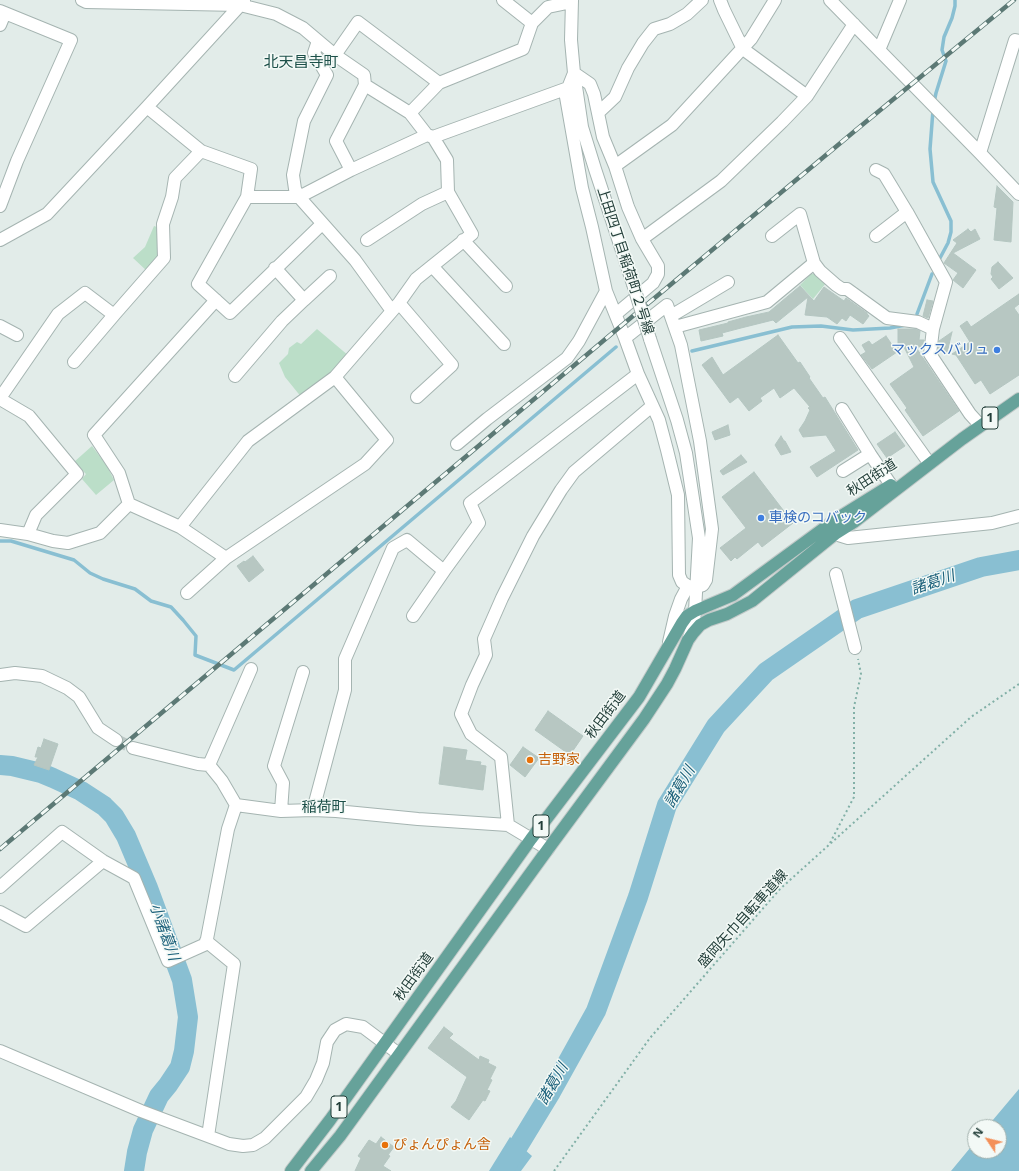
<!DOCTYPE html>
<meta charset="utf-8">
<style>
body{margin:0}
#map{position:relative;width:1019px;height:1171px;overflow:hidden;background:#e2ece9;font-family:"Open Sans",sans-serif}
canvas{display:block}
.north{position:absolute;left:967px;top:1119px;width:40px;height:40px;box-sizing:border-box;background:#f3f9f6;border:1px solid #9faeaa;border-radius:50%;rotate:305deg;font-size:11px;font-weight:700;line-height:16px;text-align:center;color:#223e39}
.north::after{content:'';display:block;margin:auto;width:14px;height:18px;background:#f39059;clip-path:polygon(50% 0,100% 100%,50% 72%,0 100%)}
</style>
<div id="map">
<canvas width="1019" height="1171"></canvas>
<div class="north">N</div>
</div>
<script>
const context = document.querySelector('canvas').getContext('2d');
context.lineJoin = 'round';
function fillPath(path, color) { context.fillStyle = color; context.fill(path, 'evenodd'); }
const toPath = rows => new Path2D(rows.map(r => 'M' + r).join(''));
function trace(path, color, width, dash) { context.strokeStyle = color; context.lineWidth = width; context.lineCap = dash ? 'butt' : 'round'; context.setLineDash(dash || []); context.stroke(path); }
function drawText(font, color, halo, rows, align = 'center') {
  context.font = font + ' "Open Sans","Noto Sans JP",sans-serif'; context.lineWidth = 3; context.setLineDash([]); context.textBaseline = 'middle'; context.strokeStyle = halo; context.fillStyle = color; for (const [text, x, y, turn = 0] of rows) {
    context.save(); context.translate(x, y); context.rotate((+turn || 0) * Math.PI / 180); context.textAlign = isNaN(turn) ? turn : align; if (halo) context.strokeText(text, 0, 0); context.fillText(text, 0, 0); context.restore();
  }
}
const green = toPath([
 [154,226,157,227,157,261,148,272,133,258,145,247],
 [811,274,814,274,826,283,813,299,800,285],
 [317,329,349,356,334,375,302,398,285,377,279,363,288,354,289,348,297,342,301,344],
 [92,446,107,466,114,480,96,495,82,479,86,474,74,462]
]);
const water = toPath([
 [1019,1089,1019,1171,951,1171,975,1142,975,1151,999,1151,999,1127,987,1127],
 [510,1137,532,1156,521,1171,489,1171]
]);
const stream = toPath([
 [934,102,936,93,946,61,942,50,944,37,952,18,955,6,955,0],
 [933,110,930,149,933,182,951,221,951,232,948,243,940,258],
 [917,314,932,274],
 [692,351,792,327,821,326,853,330,890,328,906,325],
 [0,541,11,541,74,560,90,573,103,579,135,589,151,601,171,607,183,620,196,636,195,655,234,670,616,347]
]);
const river = toPath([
 [0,765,12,766,41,773,53,778,81,791,104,806,114,816,126,836,148,888,182,980,188,1017,184,1051,180,1067,168,1085,159,1096,143,1130,137,1152,134,1171],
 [503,1171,551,1092,596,1011,638,897,667,805,716,726,766,672,857,609,981,567,1019,560]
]);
const building = toPath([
 [997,186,1013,202,1011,242,994,240,997,208,994,207,997,186],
 [968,229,971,232,975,229,980,239,953,253,976,270,963,288,953,280,958,273,944,263,957,243,953,240,968,229],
 [998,262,1013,278,999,289,991,279,993,277,991,274,992,267,998,262],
 [800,286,814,301,824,287,844,301,846,298,867,313,867,314,869,316,863,324,850,315,846,321,842,318,837,324,827,317,805,315,808,297,776,323,773,320,741,328,722,333,723,336,701,341,699,330,728,323,728,322,746,317,769,312,800,286],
 [1019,294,1019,304,1014,308,1019,315,1019,375,990,394,981,380,975,384,956,355,952,354,970,342,960,326,967,321,971,327,1019,294],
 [927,300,933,301,928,318,923,316,927,300],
 [898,329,916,329,920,331,919,340,924,340,923,348,915,346,959,411,923,436,905,410,907,408,890,384,914,367,904,347,898,352,898,329],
 [952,332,947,353,938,351,939,341,952,332],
 [778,335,798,363,800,362,810,377,809,378,823,398,825,397,858,450,817,477,810,467,836,451,826,435,803,437,799,430,805,421,810,410,808,408,810,407,794,388,780,398,774,388,760,398,762,401,749,411,738,397,730,403,702,365,712,357,723,375,778,335],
 [886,336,897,352,872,369,861,355,866,352,862,345,869,341,872,345,886,336],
 [728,425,730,435,715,440,712,432,728,425],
 [895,432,905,446,887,458,877,444,895,432],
 [781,436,784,441,785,441,791,452,781,455,775,445,781,436],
 [741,455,747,462,723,475,720,471,741,455],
 [754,472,793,523,762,547,758,542,737,559,735,557,731,561,720,548,746,528,722,497,754,472],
 [253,556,264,570,249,582,237,566,244,561,245,562,253,556],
 [548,711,583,736,570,755,535,730,548,711],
 [44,739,58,744,49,770,34,765,38,757,35,757,38,747,41,748,44,739],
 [444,747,467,750,465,760,481,762,480,765,486,766,483,790,439,784,444,747],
 [523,747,539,758,525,777,510,765,523,747],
 [444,1027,453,1034,449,1038,479,1060,480,1056,489,1060,488,1063,496,1067,490,1079,492,1080,487,1090,490,1091,485,1101,483,1100,469,1120,451,1107,456,1101,467,1077,428,1048,444,1027],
 [381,1137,394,1147,388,1155,390,1156,383,1166,391,1171,355,1171,361,1158,358,1156,369,1140,376,1144,381,1137]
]);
const minorTunnel = toPath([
 [116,740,133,748]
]);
const path = toPath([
 [830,843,854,797,854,707,861,674,858,659],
 [554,1171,650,1038,780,889,971,717,1019,684]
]);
const minor = toPath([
 [503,0,532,23],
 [572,0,571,40,574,73,582,127,595,169,633,284],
 [720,0,724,10,743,49,807,96,854,24],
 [830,0,980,153,1019,194],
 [0,11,71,40,17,161,0,206],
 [0,25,5,13],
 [318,41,314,53,327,75,304,121,293,175,295,189,299,197,355,260,392,311],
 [879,50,900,0],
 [335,55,358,22,439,83],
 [574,73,568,88,566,97,582,188,592,227,606,291,625,338,638,374,659,420,667,450,678,495,679,575,682,582,688,586,697,587,703,585,706,580,712,529,700,441,681,345,667,305,625,338],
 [574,73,590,84,594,94,603,137,615,166,628,207,642,239,658,266,658,274,653,283,616,314],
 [410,113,439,83,523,49,532,23,548,7,572,2],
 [598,113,615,97,628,68,643,43,654,29,670,24,687,14,702,0],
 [433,137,568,88],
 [201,151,251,169,247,197,198,284,230,313,322,224],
 [980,153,1015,40,1019,41],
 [615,166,672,125,751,39,775,0],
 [351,170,336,141,365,85],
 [876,170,884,174,907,212],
 [247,197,299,197,351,170,427,135],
 [642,239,721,181,782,122,807,96],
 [0,240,47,214,147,107,244,1],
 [367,240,422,204,448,192],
 [463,240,506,286],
 [814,263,820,271,836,285,842,289,847,289,887,318,918,322,933,329,946,282,907,212,876,236],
 [432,266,504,344],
 [304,300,330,276],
 [399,303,452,365,417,397],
 [114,315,164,258,163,224,172,197,175,178,201,151,147,107],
 [671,316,728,282],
 [0,326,17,335],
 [675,327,767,302,814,263,800,214,772,236],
 [933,329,930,354,970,414,980,425],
 [840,338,917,446,927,460],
 [650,339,677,420,686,453,699,538,695,611,694,621,689,638],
 [235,376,282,321,304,300,275,268],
 [0,398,58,314,85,293,114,315,74,362],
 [0,399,29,416,77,474,36,515,28,534],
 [842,409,870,454],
 [457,444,487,419,567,358,579,341,606,291],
 [843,471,870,454,891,485],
 [129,504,119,473,94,435,216,300],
 [180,527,248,441,335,377],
 [0,530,28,534,53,541,68,543,100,533,129,504,180,527,226,558,365,464,387,440,335,377,399,303,416,279,472,234,448,192,447,160,433,137,427,135,410,113,365,85,364,75,335,55,303,28,276,14,240,5,86,2,82,0],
 [835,534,848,538,992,523,1019,516],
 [836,574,855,648],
 [187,593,226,558],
 [413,616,444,571],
 [669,642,675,616,681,599,688,586],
 [0,675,15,673,42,676,67,688,79,697,98,728,116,740],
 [209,765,251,669],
 [236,805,281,811,313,810,336,811,418,819,508,825,548,849],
 [313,810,345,690,345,659,393,548,407,540,444,571,479,523,470,503,638,374],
 [281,811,283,783,274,766,303,672],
 [508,825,501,757,471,734,461,714,472,685,486,655,484,639,502,598,533,536,561,490,574,472,652,406],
 [0,887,62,832,103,861,134,878,168,961,206,944,228,829,236,805,222,781,209,765,198,764,133,748],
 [0,912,26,926,103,861],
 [206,941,234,964,208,1136],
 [0,1051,141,1111,229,1144,243,1146,253,1145,265,1138,306,1097,316,1080,323,1063,327,1042,335,1030,346,1024,363,1027,399,1054]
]);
const major = toPath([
 [291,1171,330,1120,531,839,639,697,682,623,687,616,695,611,733,595,838,518,891,485],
 [311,1171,340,1136,548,849,644,719,667,684,675,669,688,640,693,633,700,625,709,620,727,614,752,601,835,534,854,522,962,439,1019,399]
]);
const rail = toPath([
 [0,849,609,336,856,130,1014,0]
]);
const minorBridge = toPath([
 [633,284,650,339]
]);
const markers = [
 [997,350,4,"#3f7fe0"],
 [761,518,4,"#3f7fe0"],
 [530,760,4,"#e8710a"],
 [385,1145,4,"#e8710a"]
];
const shields = [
 [990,418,16],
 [541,826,16],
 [339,1107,16]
];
const shieldNames = [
 ["1",990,418],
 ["1",541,826],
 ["1",339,1107]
];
const streetNames = [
 ["上田四丁目稲荷町２号線",625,261,72],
 ["秋田街道",872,478,-33],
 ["秋田街道",606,715,-53],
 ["盛岡矢巾自転車道線",743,919,-48],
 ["秋田街道",414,977,-54]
];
const shopNames = [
 ["マックスバリュ",989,350],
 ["車検のコバック",769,518,"left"]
];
const foodNames = [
 ["吉野家",538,760],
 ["ぴょんぴょん舎",393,1145]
];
const neighbourhoodNames = [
 ["北天昌寺町",301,63],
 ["稲荷町",324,808]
];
const waterNames = [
 ["諸葛川",933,583,-19],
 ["諸葛川",680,787,-60],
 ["小諸葛川",164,932,70],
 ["諸葛川",553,1084,-60]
];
fillPath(green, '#bbdec8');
fillPath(water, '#89bfd2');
trace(stream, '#89bfd2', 3.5);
trace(river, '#89bfd2', 20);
fillPath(building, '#b7c7c2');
trace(building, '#b4c6c1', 1);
trace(minorTunnel, '#bcc9c6', 12, [12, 6]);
trace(minor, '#a5b4b1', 14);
trace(major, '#c1c9c8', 14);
trace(path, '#82b0a7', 2, [2, 3]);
trace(minor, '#fff', 12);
trace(major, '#66a29a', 12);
trace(rail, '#5c7975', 4.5);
trace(rail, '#f3f9f6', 3, [9]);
trace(minorBridge, '#a5b4b1', 14, []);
trace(minorBridge, '#fff', 12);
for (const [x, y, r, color] of markers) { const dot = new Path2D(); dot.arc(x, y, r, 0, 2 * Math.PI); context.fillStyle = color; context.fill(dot); trace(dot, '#f3f9f6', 1.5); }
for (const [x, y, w] of shields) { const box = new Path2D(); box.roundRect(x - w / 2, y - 11, w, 22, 3); context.fillStyle = '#f3f9f6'; context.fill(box); trace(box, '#223e39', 1); }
drawText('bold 13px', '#223e39', null, shieldNames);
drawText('14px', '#223e39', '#f3f9f6', streetNames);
drawText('14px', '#366cbe', '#f3f9f6', shopNames, 'right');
drawText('14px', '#c56008', '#f3f9f6', foodNames, 'left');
drawText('15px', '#1d5049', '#f3f9f6', neighbourhoodNames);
drawText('italic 15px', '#1b607a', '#f3f9f6', waterNames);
</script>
